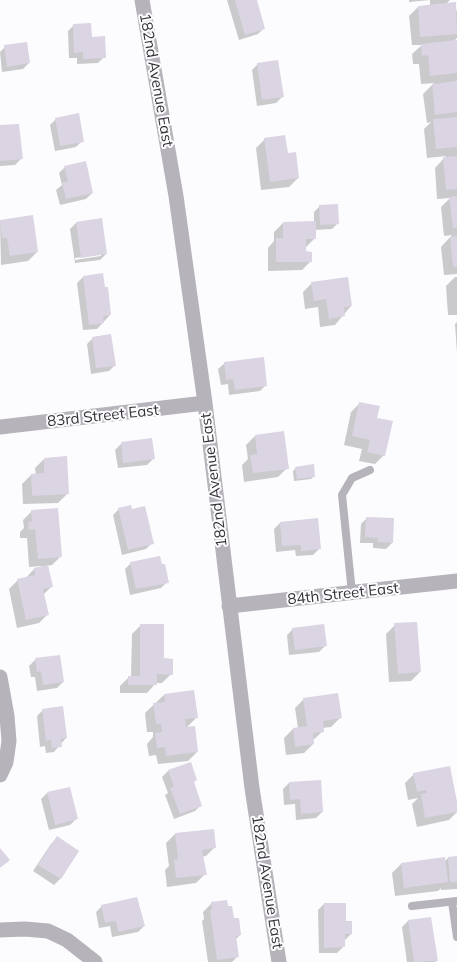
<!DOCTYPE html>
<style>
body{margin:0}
canvas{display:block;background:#fcfbfe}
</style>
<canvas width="457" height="962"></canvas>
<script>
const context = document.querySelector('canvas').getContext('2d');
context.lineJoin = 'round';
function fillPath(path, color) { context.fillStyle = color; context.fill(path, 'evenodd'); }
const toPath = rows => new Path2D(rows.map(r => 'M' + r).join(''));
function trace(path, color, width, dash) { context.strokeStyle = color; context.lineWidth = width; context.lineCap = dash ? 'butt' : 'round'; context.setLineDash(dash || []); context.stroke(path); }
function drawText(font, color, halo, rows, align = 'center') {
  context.font = font + ' Mulish,sans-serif'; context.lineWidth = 4; context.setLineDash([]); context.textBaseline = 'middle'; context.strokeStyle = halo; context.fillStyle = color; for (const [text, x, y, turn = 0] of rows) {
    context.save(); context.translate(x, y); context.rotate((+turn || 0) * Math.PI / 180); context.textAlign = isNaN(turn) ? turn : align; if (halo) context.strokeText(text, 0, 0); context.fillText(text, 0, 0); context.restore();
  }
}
const shadow = toPath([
 [227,0,255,0,264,28,258,34,239,40],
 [409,0,450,0,445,5,457,11,457,38,453,42,457,41,457,80,455,82,457,82,457,274,444,275,441,247,452,235,444,236,441,207,450,198,437,199,435,168,446,156,427,158,424,129,431,122,427,123,423,94,434,83,421,84,419,64,413,64,412,54,422,45,412,45,409,16,418,7,430,6,430,0,409,2],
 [74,25,90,38,104,57,98,63,77,64,77,58,69,58,68,31],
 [5,47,29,63,23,69,2,72,0,52],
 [258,64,282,97,276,103,257,106,252,70],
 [56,119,82,141,76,147,55,151,50,125],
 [0,127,21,159,15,165,0,166],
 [265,139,287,155,298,178,289,187,261,190,256,148],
 [65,167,92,193,86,199,60,205,56,190,62,185,59,173],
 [320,206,338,223,332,229,314,230,314,239,305,248,304,253,311,261,302,270,268,271,268,248,274,241,274,232,283,223,314,223,314,212],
 [32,217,37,252,28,261,1,265,0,221],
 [76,223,106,254,100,260,75,263,70,229],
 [101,254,101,256,75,260,75,258],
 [83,277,110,315,97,329,83,330,77,283],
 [455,277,457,277,457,315,448,315,446,286],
 [312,283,351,306,335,325,320,327,318,307,305,309,303,292],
 [457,322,457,353,455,324],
 [93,338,115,365,109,371,91,374,87,344],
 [225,363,266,385,260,391,229,395,228,384,221,385,218,369],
 [360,403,376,419,384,455,375,464,359,461,362,449,344,445,351,412],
 [255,436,287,468,278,477,244,482,242,465,248,459,246,445],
 [121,444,153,459,147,465,118,468,115,450],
 [44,459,67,494,58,503,23,504,22,484,31,475,36,475,35,468],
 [296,468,314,476,311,479,294,481,293,471],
 [119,509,152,543,146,549,122,555,113,515],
 [32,511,61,556,52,565,46,566,51,587,43,595,48,614,39,623,17,628,9,589,18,580,25,579,34,569,41,568,41,566,29,567,27,538,20,538,20,532,24,528,23,520],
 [367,518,392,543,386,549,373,548,373,543,360,543,361,524],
 [280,523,319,549,313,555,296,556,295,550,276,552,274,529],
 [131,563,167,582,161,588,130,595,125,569],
 [141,625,171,674,162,683,156,683,147,693,120,693,120,686,129,677,131,677,132,634],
 [395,625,420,672,411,681,389,682,386,634],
 [293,629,325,646,319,652,289,655,287,635],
 [59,656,63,682,57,688,37,691,35,677,31,677,29,666,35,660],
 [164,695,197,717,186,728,197,752,188,761,158,764,156,755,149,756,147,744,153,737,153,732,147,732,145,713],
 [304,699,340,718,331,727,322,728,323,731,313,740,313,744,304,753,286,755,284,738,293,729,298,728,295,708],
 [43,710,66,738,54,752,46,753,45,746,40,747,37,716],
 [190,764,193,783,201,805,195,811,174,819,165,795,168,793,162,777,168,771],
 [414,774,457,808,457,812,449,820,417,827,412,804,418,798,408,800,405,783],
 [289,783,322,812,316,818,296,820,295,804,284,805,283,789],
 [47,793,76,819,70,825,49,830,41,799],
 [175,834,215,847,206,856,201,857,205,874,196,883,167,887,165,870,169,866,166,843],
 [57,838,77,852,60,879,54,885,33,871,51,844],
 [457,857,457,889,441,890,441,888,438,891,395,896,392,873,401,864,445,861,448,858],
 [212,903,233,920,240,935,236,939,238,956,232,962,208,962,202,921,204,919,203,912],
 [324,904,345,922,351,934,345,940,343,947,337,953,319,953,318,910],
 [102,906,144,926,138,932,112,937,110,926,99,928,96,912],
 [408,921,436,961,435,962,407,962,402,927]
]);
const building = toPath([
 [235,0,257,0,265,29,245,35],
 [456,2,457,34,420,37,418,6],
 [91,23,92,37,105,36,106,58,83,59,83,52,74,53,73,24],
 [457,40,457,73,430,76,428,55,422,56,421,44],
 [27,42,30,63,7,67,4,45],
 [278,60,284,97,262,100,257,63],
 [457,81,457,112,435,115,432,84],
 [79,113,84,142,60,146,55,118],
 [457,117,457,147,436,149,433,119],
 [19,124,23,159,0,161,0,125],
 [285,135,288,153,296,152,299,178,270,182,264,138],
 [457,156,457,189,446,190,443,157],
 [86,161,93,193,66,199,62,183,68,181,64,166],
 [457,196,457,228,453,228,449,197],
 [338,204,339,224,320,225,319,205],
 [33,215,38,252,10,256,7,238,2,238,0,220],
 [102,218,107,254,81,258,76,222],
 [316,221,316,239,306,239,306,251,312,252,312,262,276,262,276,238,283,238,283,222],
 [457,236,457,266,453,267,450,237],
 [103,273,105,287,108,287,111,315,103,316,104,323,89,325,83,276],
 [348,277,352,306,344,307,345,316,329,319,326,299,314,301,311,282],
 [111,334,116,366,96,368,92,337],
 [264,357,267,386,235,390,233,379,226,380,224,362],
 [359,402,380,406,377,418,393,421,385,456,367,452,370,440,352,436],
 [284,431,289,469,253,473,250,455,257,454,255,435],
 [152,438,155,459,123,463,121,442],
 [67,456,69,494,32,496,31,474,44,473,44,458],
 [314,464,315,477,297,479,295,467],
 [131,505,132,509,145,506,154,544,128,550,118,508],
 [58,508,62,557,38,559,35,529,29,530,28,522,32,521,31,510],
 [366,517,394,518,393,543,378,542,378,538,365,537],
 [318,518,321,549,301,551,301,545,282,546,280,522],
 [160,556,162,564,165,564,169,583,136,589,130,562],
 [48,565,53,587,43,589,49,615,26,620,17,579,35,575,34,568],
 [417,622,421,672,398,674,394,623],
 [140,624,164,624,164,658,173,659,173,675,157,674,157,685,128,685,128,676,140,676],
 [324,624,327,646,295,650,292,628],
 [60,655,64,682,43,685,41,671,37,672,35,658],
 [194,690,198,718,185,719,186,727,195,726,198,752,166,756,165,747,157,748,155,733,162,732,161,724,156,724,153,703,165,702,164,694],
 [338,693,342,718,323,721,324,732,313,733,314,744,295,747,293,728,307,726,303,698],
 [63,706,67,738,61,739,62,747,52,748,51,740,46,741,42,709],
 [191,762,197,780,194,782,202,806,180,814,170,788,174,787,168,770],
 [450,766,457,802,457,812,425,818,421,794,427,793,426,790,417,792,413,773],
 [321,780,323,812,301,814,300,799,290,800,289,782],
 [70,787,78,819,55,825,47,792],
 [214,829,216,848,202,850,207,875,176,878,174,860,178,859,175,833],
 [57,836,79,851,61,879,38,865],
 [0,848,10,860,0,868],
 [457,856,457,882,450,882,448,857],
 [445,857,448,882,404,888,401,863],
 [137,897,145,926,118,932,116,921,105,923,101,905],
 [227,900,228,906,232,906,234,918,239,918,241,935,236,936,239,957,217,960,210,910,212,910,211,902],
 [324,903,346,903,346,921,352,921,352,934,345,934,345,947,324,948],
 [431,917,438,961,414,962,408,920]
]);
const lane = toPath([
 [352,593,342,495,352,478,370,470],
 [452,902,457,937],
 [412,906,457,901]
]);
const street = toPath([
 [142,0,176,196,205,403,252,788,279,962],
 [0,427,205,403],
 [229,606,457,581],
 [0,677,7,716,9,741,6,762,0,775],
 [0,930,25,929,48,931,67,940,95,962]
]);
const streetNames = [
 ["182nd Avenue East",156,80,80],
 ["83rd Street East",103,416,-6],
 ["182nd Avenue East",214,480,-97],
 ["84th Street East",343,594,-6],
 ["182nd Avenue East",267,882,81]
];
fillPath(shadow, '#0003');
fillPath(building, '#dad4e3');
trace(lane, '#b6b3ba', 8);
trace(street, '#b6b3ba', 15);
drawText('15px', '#343137', '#fcfbfe', streetNames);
</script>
